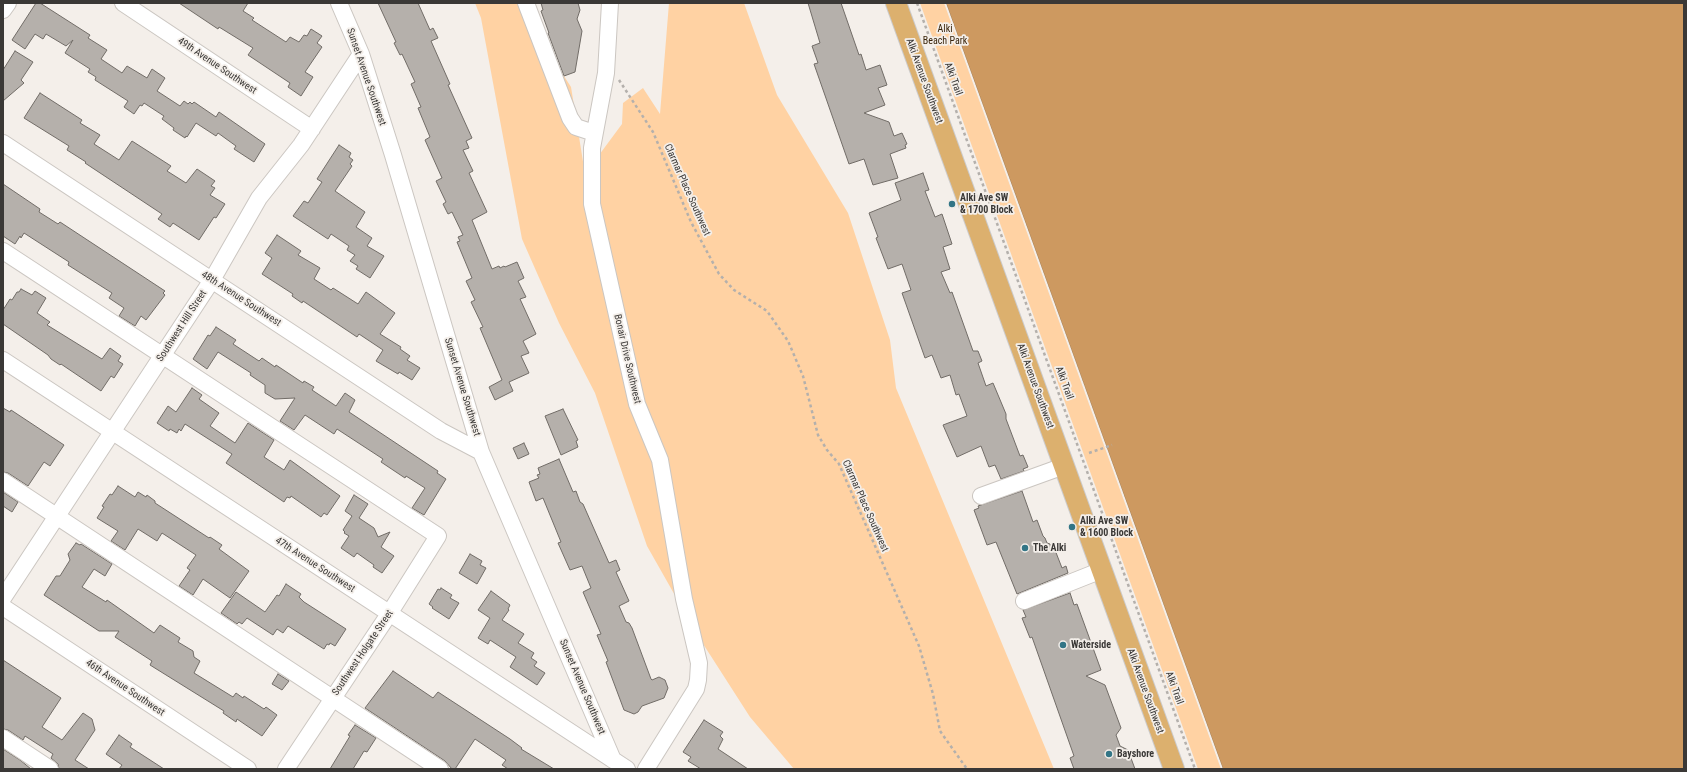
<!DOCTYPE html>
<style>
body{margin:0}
#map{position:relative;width:1687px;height:772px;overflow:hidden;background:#f4efea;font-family:"Roboto Condensed",sans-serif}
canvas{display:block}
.frame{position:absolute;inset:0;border:4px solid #3a3836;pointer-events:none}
</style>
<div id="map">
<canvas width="1687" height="772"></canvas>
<div class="frame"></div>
</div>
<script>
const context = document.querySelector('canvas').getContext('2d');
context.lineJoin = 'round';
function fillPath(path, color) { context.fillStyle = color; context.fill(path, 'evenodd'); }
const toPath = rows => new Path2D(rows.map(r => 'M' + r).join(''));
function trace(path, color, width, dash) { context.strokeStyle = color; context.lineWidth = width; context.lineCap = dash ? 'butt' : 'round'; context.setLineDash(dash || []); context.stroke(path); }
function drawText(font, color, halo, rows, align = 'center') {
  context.font = font + ' "Roboto Condensed",sans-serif'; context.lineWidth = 3.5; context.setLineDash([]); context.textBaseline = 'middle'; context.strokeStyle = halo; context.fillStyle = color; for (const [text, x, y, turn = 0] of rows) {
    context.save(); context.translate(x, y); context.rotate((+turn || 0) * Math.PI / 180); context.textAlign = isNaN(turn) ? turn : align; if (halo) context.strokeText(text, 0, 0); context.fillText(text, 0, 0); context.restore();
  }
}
const green = toPath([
 [475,3,517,3,571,87,585,174,622,124,623,103,643,88,660,114,669,3,744,3,777,95,848,213,890,340,896,388,1054,769,794,769,750,717,698,636,647,546,595,393,559,323,522,239,481,18],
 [920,3,946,3,1223,769,1198,769]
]);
const water = toPath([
 [946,3,1684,3,1684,769,1223,769,946,3]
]);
const pier = toPath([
 [944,3,946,3,1223,769,1221,769]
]);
const building = toPath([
 [36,3,40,3,90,35,88,38,107,50,101,59,122,73,127,66,147,78,152,69,165,78,157,91,180,106,184,101,188,104,190,102,192,104,194,102,216,117,219,112,265,144,254,162,234,149,236,146,218,133,216,136,196,123,187,137,186,136,185,138,173,130,174,128,162,119,164,116,144,103,142,106,140,105,134,114,124,107,128,101,95,80,96,77,88,72,90,69,65,53,73,40,66,46,46,34,43,39,35,34,25,49,12,40,36,3],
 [179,3,248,3,243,11,254,18,252,20,286,42,290,37,299,42,304,35,307,36,311,29,322,36,317,43,322,47,305,72,313,77,301,96,288,87,290,83,248,55,253,48,219,27,218,29,179,3],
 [378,3,418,3,430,30,433,28,438,38,431,41,450,84,448,85,472,138,466,141,469,148,463,150,473,171,469,173,487,212,472,220,492,269,499,266,500,268,504,266,505,267,517,262,524,278,518,281,526,297,520,299,536,334,523,341,529,353,521,356,529,373,509,382,513,391,495,400,489,387,502,380,480,328,483,327,471,302,475,300,466,281,472,278,457,242,460,241,458,237,463,235,452,212,448,214,443,204,446,202,436,181,442,178,425,140,430,137,418,108,421,107,411,84,415,82,402,54,400,55,394,43,396,42,378,3],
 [541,3,578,3,580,10,577,19,582,31,575,72,564,76,548,33,549,33,541,11,543,10,541,3],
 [808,3,841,3,859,55,861,54,866,70,880,65,887,85,878,88,885,105,864,113,889,122,894,136,902,133,907,144,905,145,906,148,890,154,898,178,873,185,864,159,849,164,814,64,818,63,812,46,820,43,808,3],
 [15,51,33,62,21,80,24,83,3,101,3,70,15,51],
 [40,93,82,120,80,123,100,135,94,144,119,160,132,141,171,166,167,171,186,183,197,169,215,181,211,186,215,188,210,195,225,204,216,218,214,217,199,240,173,223,170,227,158,219,162,214,85,163,86,162,67,150,69,146,24,118,40,93],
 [339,145,351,153,349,157,353,160,350,164,352,166,335,191,365,212,356,227,372,238,367,246,384,256,370,278,356,269,358,266,350,261,355,255,347,250,349,246,331,234,328,239,293,216,304,201,308,203,322,182,317,179,339,145],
 [923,173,929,190,925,191,935,217,942,214,952,244,943,247,950,269,941,272,950,293,952,292,973,351,978,351,982,361,978,363,986,386,993,383,1006,414,1006,419,1020,456,1023,455,1028,467,1023,469,1024,471,1001,479,995,465,989,467,981,446,957,457,943,425,967,416,959,394,956,395,950,375,941,378,932,355,925,358,902,293,911,290,902,264,888,269,876,238,878,237,869,213,901,200,895,183,923,173],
 [3,184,40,209,39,212,58,224,60,222,165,291,163,293,165,295,146,320,141,316,135,326,119,316,124,308,109,298,112,293,68,265,69,262,24,233,21,238,20,236,15,244,3,236,3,184],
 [277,235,301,251,298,255,320,268,314,279,331,290,333,288,358,304,366,292,395,313,380,334,401,347,400,349,410,356,407,360,420,368,412,380,399,372,398,374,376,361,383,350,359,334,357,337,303,301,302,303,292,296,293,294,262,274,272,258,265,253,277,235],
 [21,289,32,295,35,291,46,298,37,313,50,322,47,325,102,359,110,348,121,356,118,361,123,364,114,378,111,376,101,391,61,364,60,365,51,359,48,355,3,324,3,310,10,299,12,300,17,292,19,292,21,289],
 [216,327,236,340,233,344,259,361,262,358,275,367,276,365,303,383,304,381,314,387,312,390,336,406,345,393,355,400,349,412,438,471,437,473,446,479,424,515,412,508,425,488,406,476,405,478,381,462,383,459,337,429,334,434,305,415,294,430,280,421,295,398,275,399,265,393,265,385,250,375,251,373,218,352,207,369,193,359,208,335,210,336,216,327],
 [192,388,202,395,199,399,219,413,210,426,235,443,248,423,274,440,264,457,284,470,290,460,340,496,327,515,324,513,321,517,291,496,290,498,287,497,284,502,226,463,232,454,185,424,181,431,179,429,177,433,170,429,169,431,157,423,168,406,176,412,192,388],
 [3,408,10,412,11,410,64,445,50,466,44,462,28,486,8,473,3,472,3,408],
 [563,409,578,440,576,441,578,447,561,455,545,416,563,409],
 [524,443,529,454,518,459,513,448,524,443],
 [559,459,573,492,576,491,580,502,583,504,609,563,616,560,620,570,616,572,629,601,619,606,626,622,629,623,632,628,651,679,652,680,659,677,665,680,668,688,664,698,642,706,638,712,634,714,624,710,606,662,608,661,597,635,601,634,583,592,591,588,582,566,570,570,558,543,561,542,543,498,536,501,529,482,539,478,537,475,540,474,538,468,559,459],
 [118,486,135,497,138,492,146,497,147,495,155,501,155,503,209,538,210,537,222,545,219,549,249,571,230,598,203,579,193,595,179,586,190,570,187,568,196,555,162,533,157,541,138,529,125,550,111,541,118,531,97,518,104,507,102,506,110,494,112,495,118,486],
 [1022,491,1033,522,1037,520,1043,536,1045,538,1047,543,1050,544,1053,551,1055,550,1062,568,1066,566,1068,573,1017,594,996,542,987,545,974,510,979,508,978,506,1022,491],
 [3,492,18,502,12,512,3,506,3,492],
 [354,495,368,504,359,518,374,528,378,537,390,532,381,547,394,556,382,573,373,567,374,565,357,553,354,557,341,548,349,536,344,533,345,532,343,530,352,516,345,511,354,495],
 [76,543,80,545,81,544,112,564,105,576,94,569,82,587,106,602,107,600,154,633,160,625,180,638,178,642,193,651,194,657,200,661,194,673,233,697,236,693,243,698,244,696,264,709,266,707,277,715,262,736,237,719,236,722,223,713,224,711,150,665,152,661,115,637,119,631,99,631,44,595,56,576,60,576,70,560,68,554,76,543],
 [470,554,482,561,480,565,486,568,477,584,459,573,470,554],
 [286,584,301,594,299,597,304,602,346,629,335,646,330,643,329,645,327,644,324,649,288,626,283,633,277,629,273,635,247,618,242,624,239,622,237,624,221,613,236,592,265,612,277,595,279,596,286,584],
 [441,588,452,595,450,598,459,603,449,619,432,608,433,607,429,604,438,589,440,590,441,588],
 [491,591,510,605,508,609,509,610,502,620,524,634,518,643,534,653,531,658,537,662,534,666,545,673,537,685,510,667,516,657,490,640,488,644,478,638,490,618,478,610,491,591],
 [1070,593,1074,605,1077,604,1101,670,1086,676,1105,685,1121,728,1116,735,1120,746,1128,750,1135,769,1074,769,1070,758,1074,756,1032,637,1030,638,1022,618,1026,617,1023,610,1070,593],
 [3,660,61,698,42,727,62,740,83,713,92,719,95,730,75,760,89,769,59,769,58,764,51,758,53,754,25,736,23,740,8,730,3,729,3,660],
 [393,671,433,698,438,692,510,739,522,748,521,749,554,769,508,769,502,765,506,760,475,739,455,769,452,769,445,761,365,708,393,671],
 [278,674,289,681,282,690,272,684,278,674],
 [704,720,723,732,720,736,723,739,718,749,748,769,701,769,688,761,691,757,683,752,704,720],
 [355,725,376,738,367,752,364,751,353,769,330,769,350,736,348,735,355,725],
 [119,735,132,744,130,747,164,769,119,769,122,765,106,754,119,735],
 [3,749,20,760,31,769,3,769,3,749]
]);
const path = toPath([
 [917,3,1195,769],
 [619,80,653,132,691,222,719,274,734,290,767,311,788,341,803,376,818,435,827,450,839,464,919,646,933,694,940,731,967,769],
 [1089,453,1112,445]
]);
const minor = toPath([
 [123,3,312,129],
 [339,3,361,54,393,155,481,452,613,760],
 [526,3,570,118,576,127,594,133],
 [610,3,606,73,592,148,592,204,637,404,660,460,684,599,699,663,698,680,696,689,646,769],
 [3,10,8,3],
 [3,143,441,431,481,452],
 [3,251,438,536,389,614,286,769],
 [3,360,627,769],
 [3,481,440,769],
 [981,496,1064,466],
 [3,598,212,280,259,198,301,145,361,54],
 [1024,601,1102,570],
 [3,607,248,769],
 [3,738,50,769]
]);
const major = toPath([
 [896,3,1174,769]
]);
const markers = [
 [952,204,4,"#327586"],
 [1072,527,4,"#327586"],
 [1025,548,4,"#327586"],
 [1063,645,4,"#327586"],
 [1109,754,4,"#327586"]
];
const parkNames = [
 ["Alki",945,29],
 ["Beach Park",945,41]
];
const streetNames = [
 ["49th Avenue Southwest",217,66,34],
 ["Sunset Avenue Southwest",366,77,71],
 ["Alki Trail",953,79,70],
 ["Alki Avenue Southwest",924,81,70],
 ["Clarmar Place Southwest",687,190,66],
 ["48th Avenue Southwest",241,299,33],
 ["Southwest Hill Street",182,326,-57],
 ["Bonair Drive Southwest",627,359,77],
 ["Alki Trail",1064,383,70],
 ["Alki Avenue Southwest",1035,386,70],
 ["Sunset Avenue Southwest",462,387,73],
 ["Clarmar Place Southwest",865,506,66],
 ["47th Avenue Southwest",315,565,33],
 ["Southwest Holgate Street",363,653,-56],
 ["Sunset Avenue Southwest",582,687,67],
 ["46th Avenue Southwest",125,688,34],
 ["Alki Trail",1174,688,70],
 ["Alki Avenue Southwest",1145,691,70]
];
const poiNames = [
 ["Alki Ave SW",960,198],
 ["& 1700 Block",960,210],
 ["Alki Ave SW",1080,521],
 ["& 1600 Block",1080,533],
 ["The Alki",1033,548],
 ["Waterside",1071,645],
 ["Bayshore",1117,754]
];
fillPath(green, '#ffd2a3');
fillPath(water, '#cd9960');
trace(water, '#a17c53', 1);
fillPath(pier, '#f4efea');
fillPath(building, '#b5b0ab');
trace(building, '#716c67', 1);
trace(minor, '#cbc6c1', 18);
trace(major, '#cccbcb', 22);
trace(path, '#b4b0ac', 2.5, [3, 3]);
trace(minor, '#fff', 16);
trace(major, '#dcb06e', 20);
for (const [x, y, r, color] of markers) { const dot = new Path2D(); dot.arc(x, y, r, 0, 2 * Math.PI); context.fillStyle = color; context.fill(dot); trace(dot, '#f4efea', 1.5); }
drawText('10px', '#39240a', '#f4efea', parkNames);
drawText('10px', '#3a3836', '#f4efea', streetNames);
drawText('bold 10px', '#3a3836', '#f4efea', poiNames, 'left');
</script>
